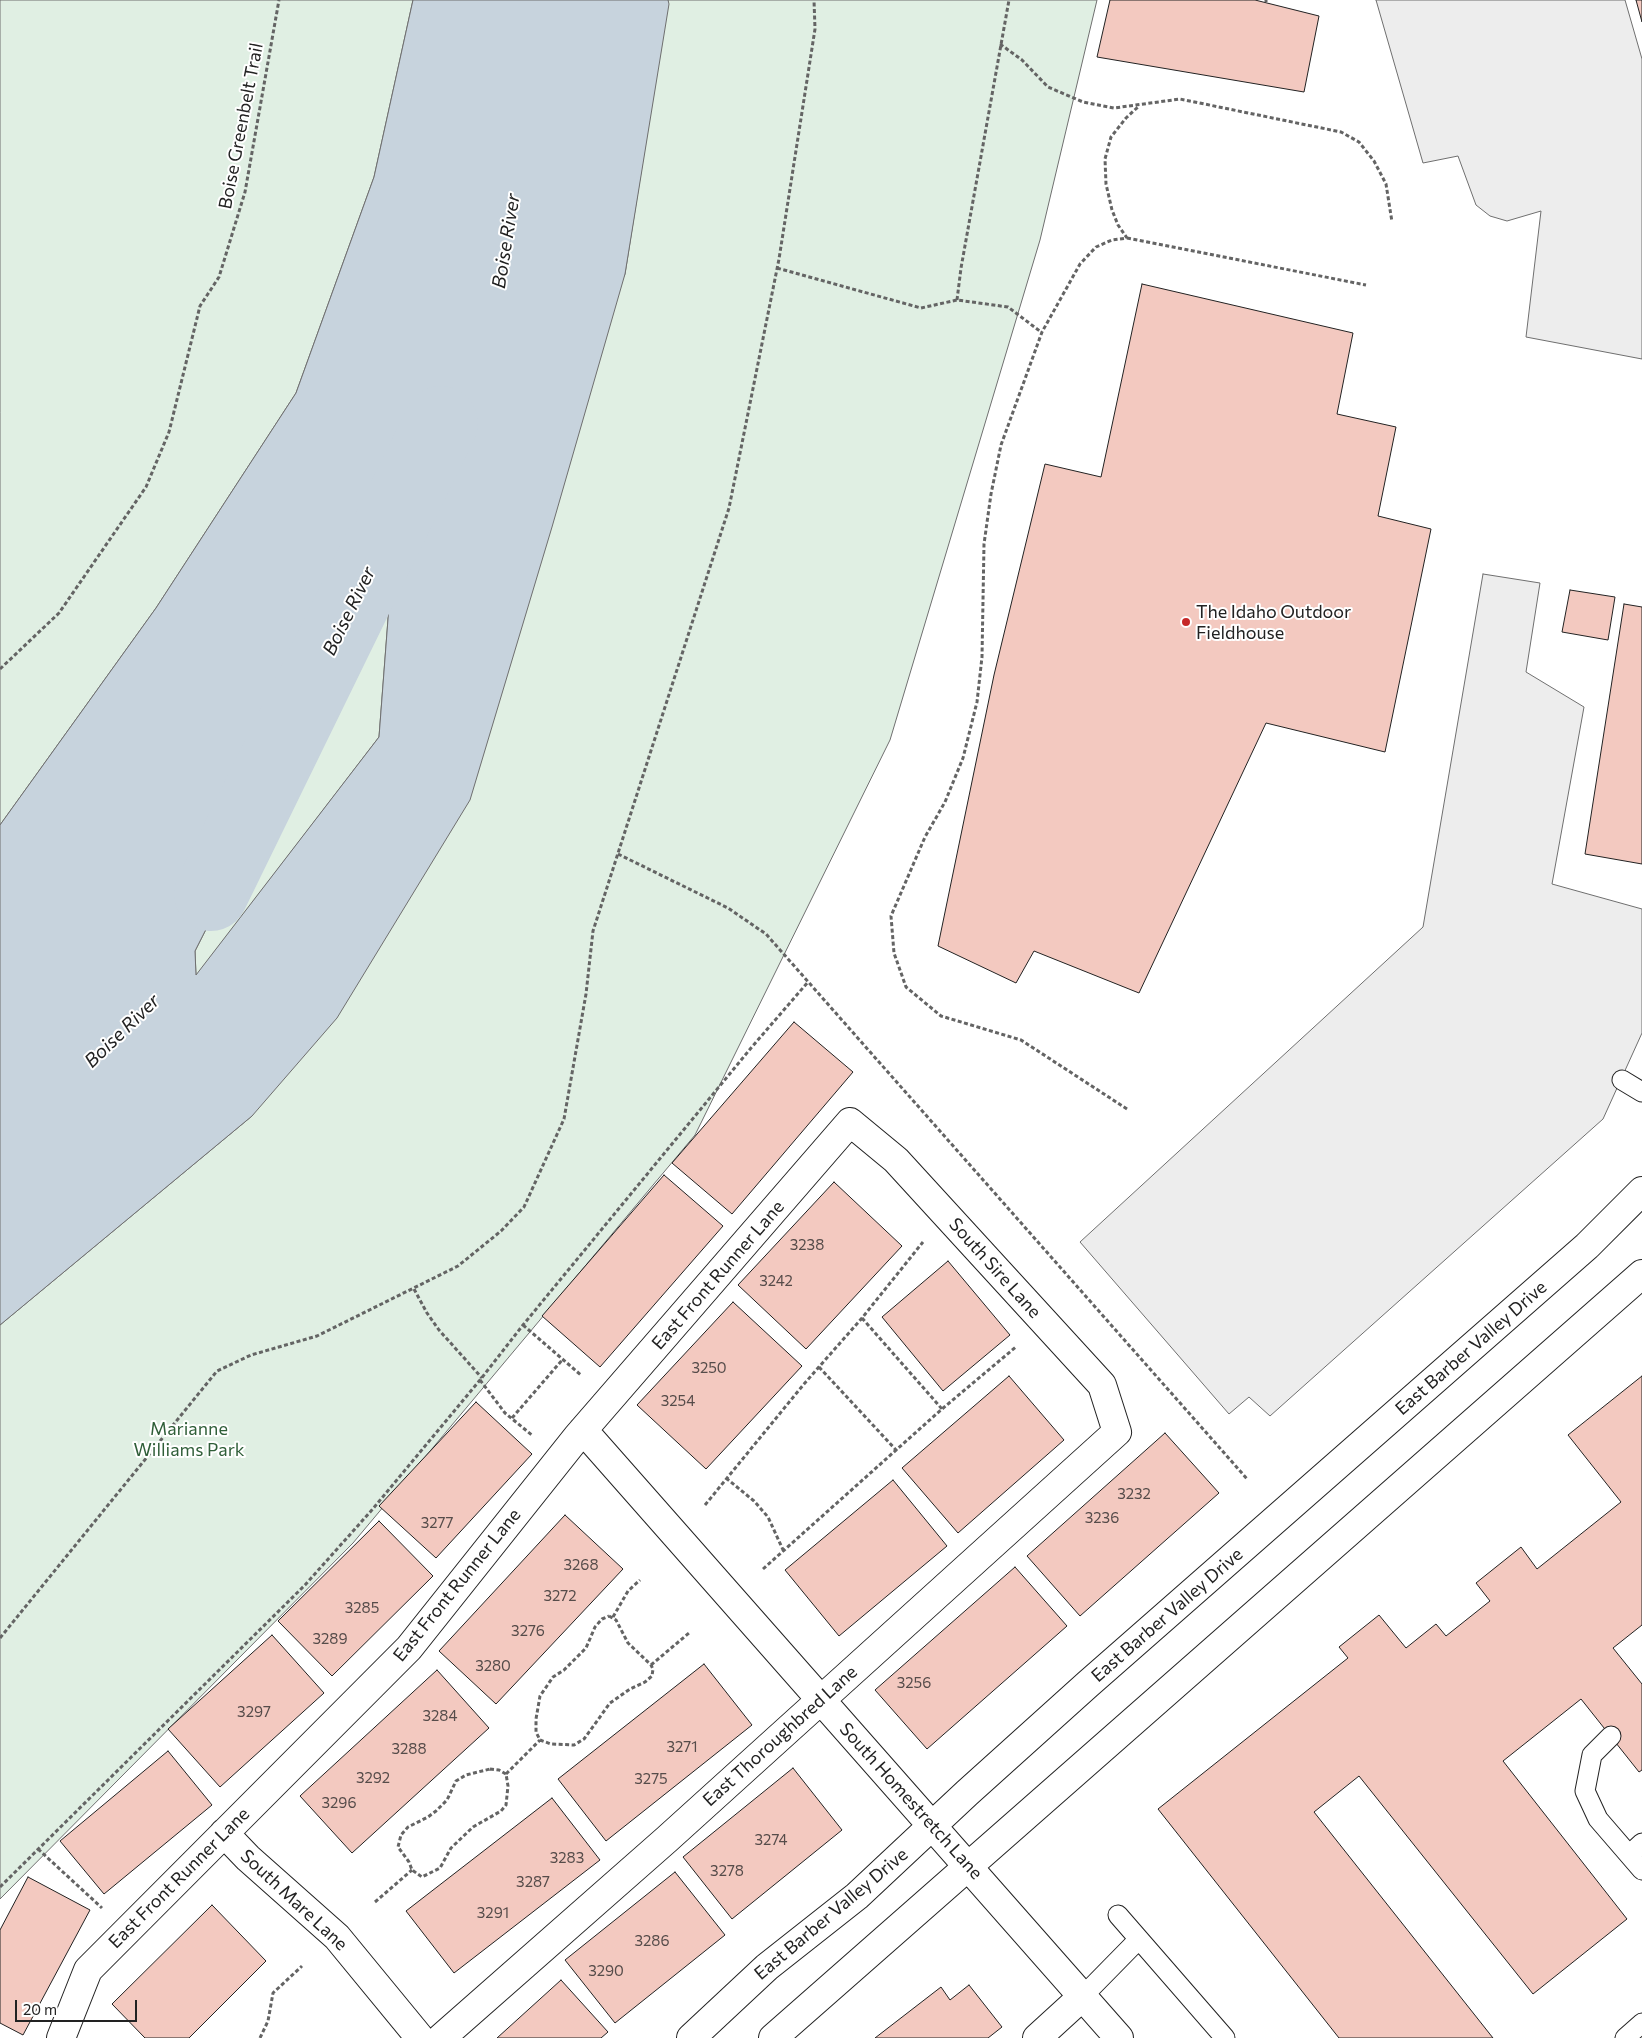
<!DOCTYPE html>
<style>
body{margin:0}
#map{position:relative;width:1642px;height:2038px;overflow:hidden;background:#fff;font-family:Commissioner,sans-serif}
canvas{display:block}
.scale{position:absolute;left:15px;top:2000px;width:122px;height:22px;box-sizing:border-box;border:2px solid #222;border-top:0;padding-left:6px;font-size:15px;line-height:18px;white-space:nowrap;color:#222;-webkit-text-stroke:4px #fff;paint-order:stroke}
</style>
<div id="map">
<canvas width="1642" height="2038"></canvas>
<div class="scale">20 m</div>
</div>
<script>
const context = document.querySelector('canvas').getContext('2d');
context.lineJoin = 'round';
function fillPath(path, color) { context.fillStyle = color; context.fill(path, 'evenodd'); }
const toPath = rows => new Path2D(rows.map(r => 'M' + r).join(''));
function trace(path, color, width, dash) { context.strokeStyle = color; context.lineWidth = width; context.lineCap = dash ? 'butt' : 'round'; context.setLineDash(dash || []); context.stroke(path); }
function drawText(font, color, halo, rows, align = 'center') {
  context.font = font + ' Commissioner,sans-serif'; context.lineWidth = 4; context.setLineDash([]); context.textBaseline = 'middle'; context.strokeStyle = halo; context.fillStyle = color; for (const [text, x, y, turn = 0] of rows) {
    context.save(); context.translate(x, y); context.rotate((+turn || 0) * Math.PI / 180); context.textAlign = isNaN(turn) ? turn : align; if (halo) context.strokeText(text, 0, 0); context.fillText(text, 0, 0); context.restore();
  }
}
const green = toPath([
 [0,0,413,0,374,177,296,393,156,608,0,825,0,0],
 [668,0,1097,0,1040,240,890,740,695,1135,353,1543,0,1899,0,1325,252,1116,625,274,668,0],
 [390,507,403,523,389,606,379,737,196,976,195,951,237,868,276,729,327,596,390,507]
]);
const parking = toPath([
 [1376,0,1625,0,1642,59,1642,359,1526,337,1541,211,1507,221,1490,216,1476,205,1458,156,1423,163,1376,0],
 [1483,574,1540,583,1526,672,1584,707,1552,884,1642,909,1642,1033,1603,1119,1270,1416,1249,1397,1229,1414,1080,1242,1423,927,1483,574]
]);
const water = toPath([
 [413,0,668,0,669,4,625,274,552,527,470,800,337,1018,252,1116,0,1325,0,825,156,608,296,393,374,177,413,0],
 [390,507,403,523,389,606,379,737,196,975,195,951,237,868,276,729,327,596,390,507]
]);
const river = toPath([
 [211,894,441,423]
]);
const building = toPath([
 [1110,0,1255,0,1319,16,1304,92,1097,57,1110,0],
 [1636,0,1642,0,1642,22,1636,0],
 [1142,284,1353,333,1337,414,1396,427,1378,516,1431,529,1385,752,1266,723,1139,993,1034,951,1016,983,938,946,994,675,1045,464,1101,477,1142,284],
 [1570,590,1615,597,1608,640,1562,632,1570,590],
 [1624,604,1642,607,1642,864,1585,854,1624,604],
 [794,1022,853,1072,732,1214,672,1163,794,1022],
 [664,1175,723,1226,600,1367,542,1316,664,1175],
 [834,1182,902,1246,806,1349,738,1285,834,1182],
 [948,1261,1010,1335,943,1391,882,1317,948,1261],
 [733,1302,802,1366,706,1469,637,1405,733,1302],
 [1009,1376,1064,1440,958,1533,902,1468,1009,1376],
 [1642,1376,1642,1625,1613,1648,1642,1684,1642,1770,1639,1772,1581,1699,1503,1761,1627,1919,1533,1994,1359,1776,1314,1812,1493,2038,1339,2038,1158,1809,1348,1658,1339,1647,1379,1615,1406,1648,1436,1624,1446,1636,1490,1601,1476,1583,1521,1547,1537,1569,1621,1502,1568,1435,1642,1376],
 [476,1402,532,1454,436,1558,379,1506,476,1402],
 [1165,1433,1219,1493,1080,1616,1027,1556,1165,1433],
 [893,1480,947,1546,839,1636,785,1570,893,1480],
 [565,1515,623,1569,496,1704,439,1651,565,1515],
 [379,1521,433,1576,332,1676,278,1621,379,1521],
 [1015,1567,1067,1626,927,1749,875,1690,1015,1567],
 [272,1635,324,1693,220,1787,168,1729,272,1635],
 [704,1664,752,1725,606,1841,558,1779,704,1664],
 [437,1670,489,1728,352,1853,300,1796,437,1670],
 [168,1751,212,1805,104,1894,60,1841,168,1751],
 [793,1768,842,1830,732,1919,683,1857,793,1768],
 [552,1798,600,1860,454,1973,406,1911,552,1798],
 [675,1872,725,1935,615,2023,565,1960,675,1872],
 [28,1877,90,1910,23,2035,0,2023,0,1930,28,1877],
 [212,1905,266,1961,189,2038,145,2038,112,2004,212,1905],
 [561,1980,608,2032,601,2038,497,2038,561,1980],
 [969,1985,1002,2027,988,2038,875,2038,941,1987,950,2000,969,1985]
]);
const path = toPath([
 [1266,2,1266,0],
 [1000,44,1022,60,1048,87,1083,102,1114,108,1180,99,1341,132,1359,142,1374,161,1386,184,1392,222],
 [1127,238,1366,285],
 [777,268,921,308,957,300,1008,307,1041,332],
 [957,300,961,268,1009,0],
 [0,669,59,613,146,487,169,432,200,306,219,277,245,192,279,0],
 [618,854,728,908,766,934,1248,1480],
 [1127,1109,1021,1040,941,1016,906,987,894,953,891,916,925,837,945,802,963,758,977,702,982,657,984,544,991,494,1001,445,1042,332,1080,264,1096,247,1112,240,1127,238,1118,225,1112,210,1106,184,1105,159,1111,137,1126,118,1139,106],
 [414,1289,427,1313,439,1330,482,1378],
 [862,1318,942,1409],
 [523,1325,582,1376],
 [819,1367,897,1451],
 [480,1380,505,1413,533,1436],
 [512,1418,563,1359],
 [726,1478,754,1501,768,1517,784,1552],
 [705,1505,804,1384,862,1318,923,1242],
 [763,1569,942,1409,1017,1346],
 [609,1616,616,1620,628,1643,651,1665,653,1669,652,1676,645,1682,630,1689,610,1703,584,1739,574,1745,551,1744,540,1740,536,1732,536,1719,540,1696,553,1677,564,1670,586,1648,595,1627,602,1619,609,1616],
 [613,1617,628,1591,640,1580],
 [0,1638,217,1371,251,1355,317,1336,458,1266,501,1231,524,1207,564,1119,586,994,593,931,729,508,779,259,815,29,814,0],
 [651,1665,689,1633],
 [490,1769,499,1770,506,1774,508,1786,506,1805,501,1811,473,1827,451,1848,440,1868,422,1877,412,1870,409,1862,398,1847,401,1835,408,1827,428,1817,436,1811,447,1800,456,1781,466,1775,490,1769],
 [506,1774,540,1740],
 [38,1849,102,1908],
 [0,1887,305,1585,371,1511,480,1380,523,1325,751,1048,808,982],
 [375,1902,412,1870],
 [260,2038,268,2021,273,1993,302,1966]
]);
const service = toPath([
 [1622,1080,1642,1092],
 [1611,1736,1592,1755,1585,1791,1598,1819,1642,1870],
 [1629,1855,1642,1843],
 [1118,1915,1225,2038],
 [1083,1996,1139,1939],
 [1625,2038,1642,2023]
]);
const minor = toPath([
 [583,1430,1119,2038],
 [224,1833,248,1858,337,1937,420,2038],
 [61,2038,88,1970,409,1648,577,1437,850,1122,896,1160,1102,1385,1117,1432,666,1840,441,2038],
 [691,2038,767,1967,857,1896,967,1793,1088,1684,1587,1246,1642,1191],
 [773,2038,1642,1274],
 [1037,2038,1083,1996]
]);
const markers = [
 [1186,622,5,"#c62828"]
];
const numberNames = [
 ["3238",807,1245],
 ["3242",776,1281],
 ["3250",709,1368],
 ["3254",678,1401],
 ["3232",1134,1494],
 ["3236",1102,1518],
 ["3277",437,1523],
 ["3268",581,1565],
 ["3272",560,1596],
 ["3285",362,1608],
 ["3276",528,1631],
 ["3289",330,1639],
 ["3280",493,1666],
 ["3256",914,1683],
 ["3297",254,1712],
 ["3284",440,1716],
 ["3271",682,1747],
 ["3288",409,1749],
 ["3292",373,1778],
 ["3275",651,1779],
 ["3296",339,1803],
 ["3274",771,1840],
 ["3283",567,1858],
 ["3278",727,1871],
 ["3287",533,1882],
 ["3291",493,1913],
 ["3286",652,1941],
 ["3290",606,1971]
];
const streetNames = [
 ["Boise Greenbelt Trail",241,126,-79],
 ["South Sire Lane",995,1268,48],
 ["East Front Runner Lane",718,1275,-49],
 ["East Barber Valley Drive",1471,1348,-41],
 ["East Front Runner Lane",457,1585,-51],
 ["East Barber Valley Drive",1167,1615,-41],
 ["East Thoroughbred Lane",780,1736,-42],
 ["South Homestretch Lane",911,1801,48],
 ["East Front Runner Lane",179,1878,-45],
 ["South Mare Lane",294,1900,43],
 ["East Barber Valley Drive",831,1914,-40]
];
const poiNames = [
 ["The Idaho Outdoor",1196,612],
 ["Fieldhouse",1196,633]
];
const parkNames = [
 ["Marianne",189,1429],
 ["Williams Park",189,1450]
];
const waterNames = [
 ["Boise River",506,241,-81],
 ["Boise River",349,611,-64],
 ["Boise River",122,1031,-44]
];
fillPath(green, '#e0efe3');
trace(green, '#6f6f6f', 1);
fillPath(parking, '#ededed');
trace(parking, '#6f6f6f', 1);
fillPath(water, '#c7d3dd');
trace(water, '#6f6f6f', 1);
trace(river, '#c7d3dd', 74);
fillPath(building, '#f3c9c0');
trace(building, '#222', 1);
trace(service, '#222', 21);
trace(minor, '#222', 30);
trace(path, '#646464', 3, [4, 2.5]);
trace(service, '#fff', 19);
trace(minor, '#fff', 28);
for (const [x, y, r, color] of markers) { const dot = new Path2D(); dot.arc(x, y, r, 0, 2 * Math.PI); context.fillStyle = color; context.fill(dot); trace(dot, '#fff', 2); }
drawText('15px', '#564c4a', null, numberNames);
drawText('18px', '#222', '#fff', streetNames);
drawText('18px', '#222', '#fff', poiNames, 'left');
drawText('18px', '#2f5e38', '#fff', parkNames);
drawText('italic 19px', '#222', '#fff', waterNames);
</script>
